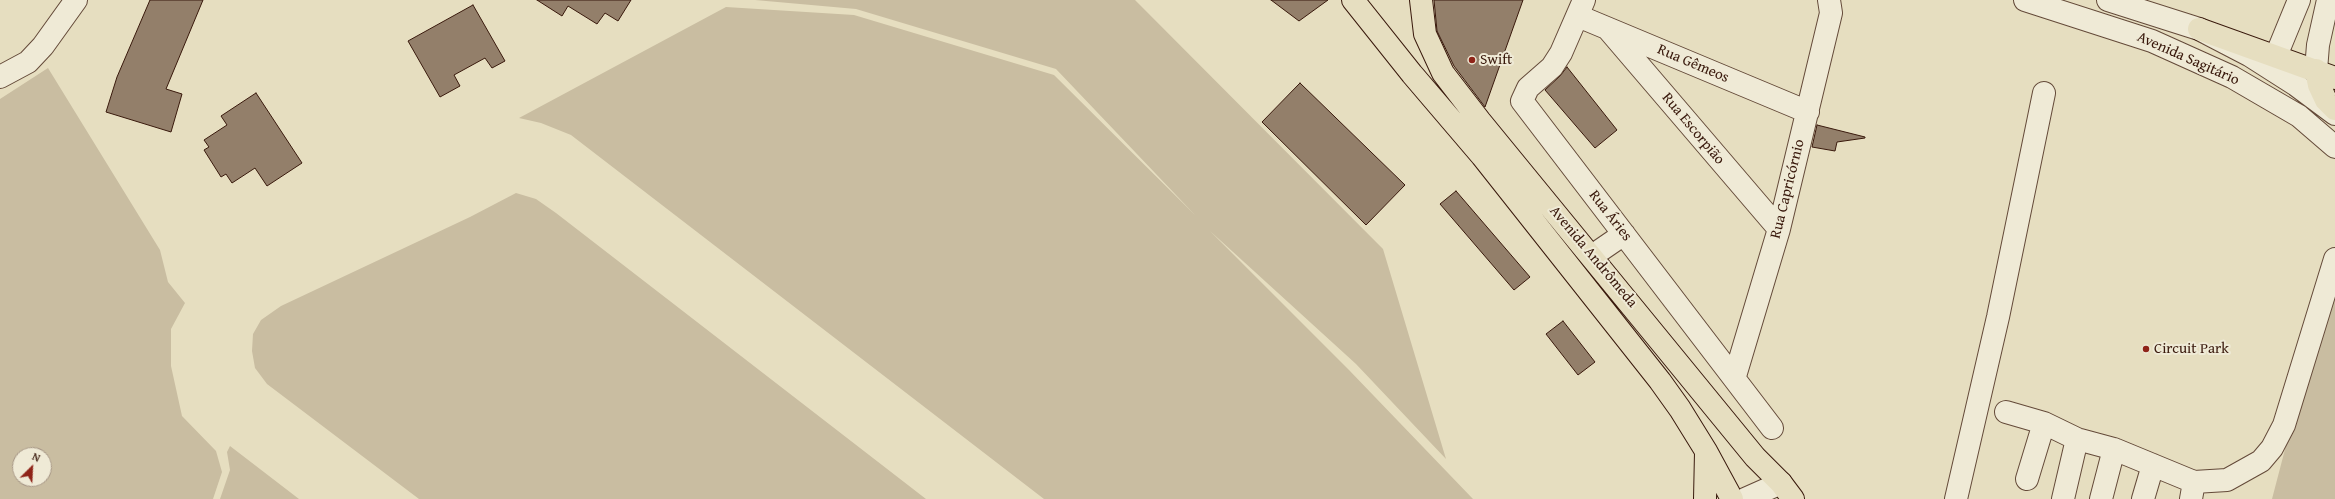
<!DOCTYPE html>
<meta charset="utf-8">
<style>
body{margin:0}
#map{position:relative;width:2335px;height:499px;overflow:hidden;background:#e6dec0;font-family:"Gentium Book Plus",serif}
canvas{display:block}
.north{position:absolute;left:12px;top:447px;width:40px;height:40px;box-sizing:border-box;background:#efead6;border:1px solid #a69685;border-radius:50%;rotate:24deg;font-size:11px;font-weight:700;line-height:16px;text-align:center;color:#39190c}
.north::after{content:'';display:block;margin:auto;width:14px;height:18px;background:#8f2418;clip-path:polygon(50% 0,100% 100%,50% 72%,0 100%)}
</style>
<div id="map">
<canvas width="2335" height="499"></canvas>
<div class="north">N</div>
</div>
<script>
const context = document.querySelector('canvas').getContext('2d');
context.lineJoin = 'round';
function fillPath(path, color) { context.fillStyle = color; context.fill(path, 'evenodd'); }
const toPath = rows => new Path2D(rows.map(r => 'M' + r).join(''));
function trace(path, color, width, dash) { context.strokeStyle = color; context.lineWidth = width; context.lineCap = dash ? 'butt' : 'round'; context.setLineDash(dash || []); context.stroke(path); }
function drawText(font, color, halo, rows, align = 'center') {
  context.font = font + ' "Gentium Book Plus",serif'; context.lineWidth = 4; context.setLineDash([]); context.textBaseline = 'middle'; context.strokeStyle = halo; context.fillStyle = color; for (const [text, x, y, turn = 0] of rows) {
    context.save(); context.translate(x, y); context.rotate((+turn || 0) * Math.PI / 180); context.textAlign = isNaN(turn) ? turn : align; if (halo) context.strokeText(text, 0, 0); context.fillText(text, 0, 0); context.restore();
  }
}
const green = toPath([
 [755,0,1135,0,1383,249,1446,459,1356,364,1210,231,1349,370,1473,499,1044,499,571,135,541,123,519,118,726,7,854,15,1054,75,1195,215,1056,69,856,9],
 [48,68,160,250,168,282,185,303,171,329,171,366,182,416,216,451,222,472,213,499,0,499,0,99],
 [20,455,44,455,44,479,20,479],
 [516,193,536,199,556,213,926,499,419,499,267,384,255,368,252,351,253,334,261,320,281,306,470,217],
 [2335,259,2335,499,2272,499,2328,285],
 [230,446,299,499,220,499,230,470,227,452]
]);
const building = toPath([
 [150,0,203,0,166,89,182,94,171,132,106,112,117,77,150,0],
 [537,0,631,0,618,21,605,13,597,24,568,6,562,16,537,0],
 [1271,0,1328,0,1299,21,1271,0],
 [1434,0,1523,0,1485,107,1454,66,1437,31,1434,0],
 [473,5,505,61,492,68,485,58,454,75,460,86,440,97,408,41,473,5],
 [1567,67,1617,130,1595,148,1545,90,1560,76,1567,67],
 [1300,83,1405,185,1366,225,1262,122,1300,83],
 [256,93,302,163,267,186,255,168,232,183,226,174,221,177,204,150,209,147,204,140,227,125,221,116,256,93],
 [1817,125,1865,137,1865,138,1837,142,1835,151,1812,147,1817,125],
 [1456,191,1530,277,1514,290,1440,204,1456,191],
 [1563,321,1595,362,1578,375,1546,334,1563,321]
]);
const minor = toPath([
 [1584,0,1561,53,1552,67,1528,88,1522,101,1772,428],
 [2025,0,2152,41,2232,77,2299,116,2335,147],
 [2108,0,2199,29,2249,55,2296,85,2335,114],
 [1578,16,1808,112],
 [1608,29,1779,229],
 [2276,56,2299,0],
 [2316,70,2318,45,2328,0],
 [0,77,28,62,43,46,76,0],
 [1592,256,1624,234],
 [1735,376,1779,229,1831,13,1829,0],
 [2006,412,2044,423,2077,439,2114,449,2194,482,2191,499],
 [2027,479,2044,423],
 [2194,482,2227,480,2261,461,2272,448,2284,425,2335,259],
 [1745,499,1781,483],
 [1956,499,1998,317,2044,93],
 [2063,499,2077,439],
 [2101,499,2114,449],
 [2143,499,2153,465]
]);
const major = toPath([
 [1353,0,1412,74,1482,156,1660,381,1680,409,1706,451,1732,499],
 [1421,0,1425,34,1443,73,1480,121,1755,457,1781,483,1793,499],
 [2199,29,2335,78],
 [2316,70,2319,85,2326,100,2335,109],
 [1705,499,1706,452]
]);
const markers = [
 [1472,60,4,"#8f2418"],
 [2146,349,4,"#8f2418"]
];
const streetNames = [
 ["Avenida Sagitário",2188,59,24],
 ["Rua Gêmeos",1693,64,23],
 ["Rua Escorpião",1693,129,50],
 ["Rua Capricórnio",1788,189,-76],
 ["Rua Áries",1610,216,52],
 ["Avenida Andrômeda",1593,257,50]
];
const poiNames = [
 ["Swift",1480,60],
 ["Circuit Park",2154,349]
];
fillPath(green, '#c9bda1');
fillPath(building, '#937f6a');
trace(building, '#39190c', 1);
trace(minor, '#644a39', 24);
trace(major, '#39190c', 24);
trace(minor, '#efead6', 22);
trace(major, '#e6dec0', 22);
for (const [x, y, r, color] of markers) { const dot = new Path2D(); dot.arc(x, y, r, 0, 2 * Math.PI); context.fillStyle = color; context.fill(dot); trace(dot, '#efead6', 1.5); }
drawText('15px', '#39190c', '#efead6', streetNames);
drawText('15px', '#39190c', '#efead6', poiNames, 'left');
</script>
